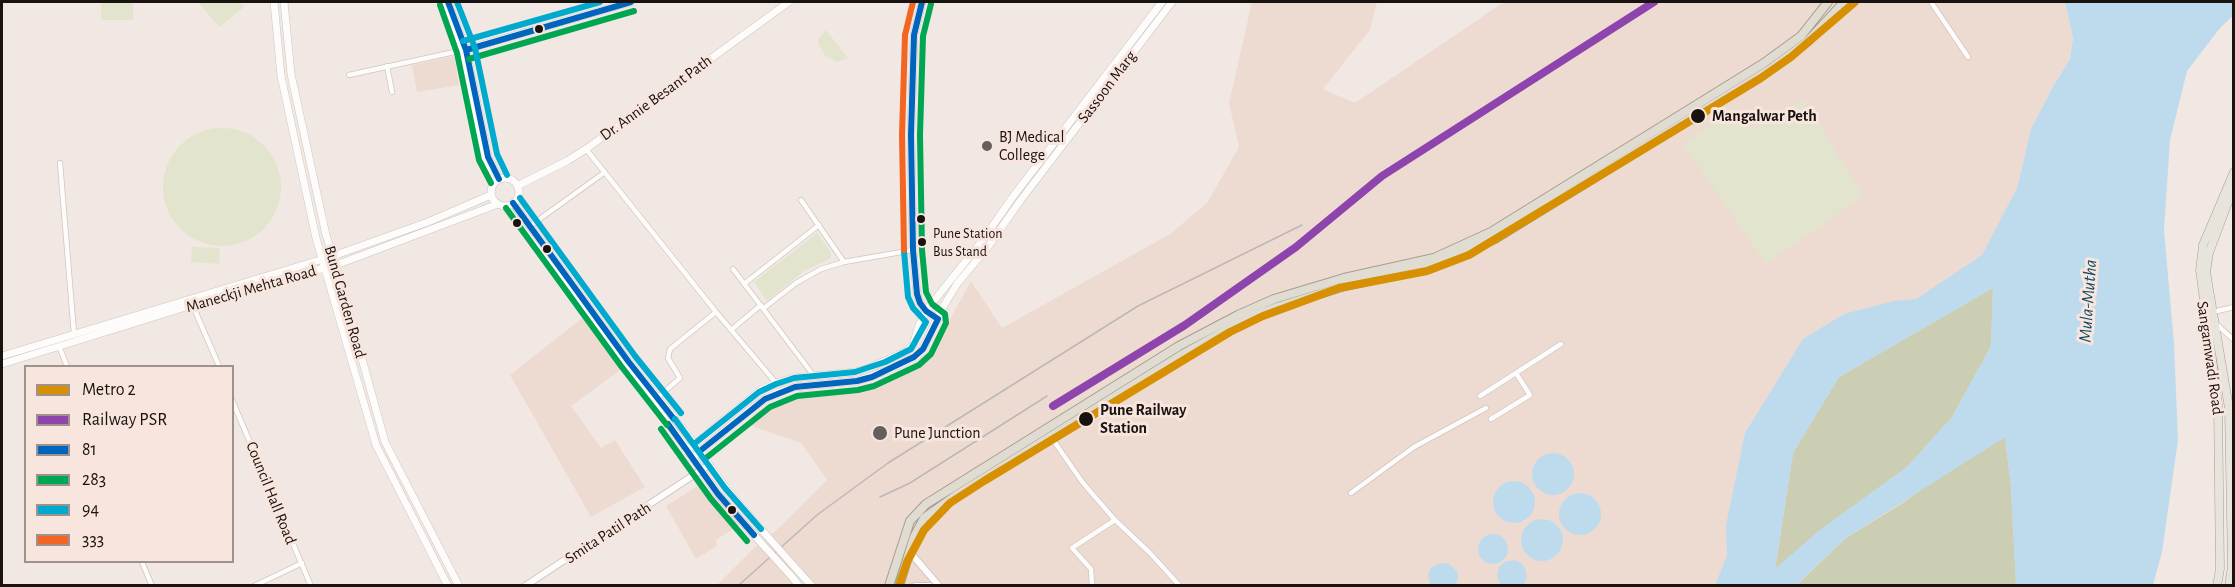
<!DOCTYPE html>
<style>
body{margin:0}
#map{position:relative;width:2235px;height:587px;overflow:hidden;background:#f2e8e3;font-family:"Alegreya Sans",sans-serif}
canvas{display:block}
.frame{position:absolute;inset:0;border:3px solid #191310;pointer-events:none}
.legend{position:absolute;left:24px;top:365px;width:210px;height:198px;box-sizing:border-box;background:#f8e5dd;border:2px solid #9f918b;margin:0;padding:8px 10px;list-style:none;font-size:18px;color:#191310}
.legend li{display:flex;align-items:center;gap:12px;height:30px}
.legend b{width:30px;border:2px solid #9f918b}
</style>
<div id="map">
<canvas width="2235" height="587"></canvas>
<div class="frame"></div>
<ul class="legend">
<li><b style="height:8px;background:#d69002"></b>Metro 2</li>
<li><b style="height:8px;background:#8e44ad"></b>Railway PSR</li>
<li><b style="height:8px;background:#0065bd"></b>81</li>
<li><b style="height:8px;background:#00a651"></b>283</li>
<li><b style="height:8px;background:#00a9ce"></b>94</li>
<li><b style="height:8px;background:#f26522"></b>333</li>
</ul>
</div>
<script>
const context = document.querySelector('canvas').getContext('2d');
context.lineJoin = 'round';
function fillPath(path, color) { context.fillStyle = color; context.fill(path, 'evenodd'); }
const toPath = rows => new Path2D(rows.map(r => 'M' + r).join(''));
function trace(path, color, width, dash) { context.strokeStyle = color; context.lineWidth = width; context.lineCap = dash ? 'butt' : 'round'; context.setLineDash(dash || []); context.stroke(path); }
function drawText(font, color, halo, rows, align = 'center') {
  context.font = font + ' "Alegreya Sans",sans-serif'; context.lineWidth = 6; context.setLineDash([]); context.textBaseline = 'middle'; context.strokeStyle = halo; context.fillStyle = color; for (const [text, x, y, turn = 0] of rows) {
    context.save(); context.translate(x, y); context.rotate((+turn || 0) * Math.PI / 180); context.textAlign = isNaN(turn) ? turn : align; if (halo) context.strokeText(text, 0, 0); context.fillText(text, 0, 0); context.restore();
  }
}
const built = toPath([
 [1252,2,1377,2,1370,30,1323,89,1355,103,1504,2,2065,2,2073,38,2070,59,2052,88,2031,129,2017,188,2027,585,807,586,790,568,784,573,795,585,716,586,754,548,781,526,827,480,801,443,746,424,757,412,801,391,845,390,872,384,926,363,971,281,1002,328,1170,234,1207,203,1239,147,1229,103],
 [454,56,459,85,417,92,412,65],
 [585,316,623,368,571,406,601,448,615,440,645,487,591,517,510,375],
 [703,484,719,500,739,525,716,540,717,546,696,559,666,506,699,485]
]);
const green = toPath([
 [101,2,133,2,133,20,101,20],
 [198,2,239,2,244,7,219,27],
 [826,30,848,58,837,62,825,56,818,43,819,38],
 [1803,99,1864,196,1766,264,1683,144,1737,108,1752,130],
 '163 187a59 59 0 1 1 118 0a59 59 0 1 1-118 0Z',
 [817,233,831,252,831,258,804,271,767,301,754,282],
 [192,247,220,248,219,264,191,262]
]);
const forest = toPath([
 [1993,288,1991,346,1952,417,1907,467,1822,529,1775,570,1793,453,1839,377],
 [2005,437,2011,487,2016,585,1796,586,1846,538,1900,505,1937,478]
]);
const water = toPath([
 [2065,2,2233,2,2233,16,2220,28,2187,71,2170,140,2164,230,2174,343,2178,440,2162,552,2153,585,2016,585,2011,487,2005,437,1846,538,1796,585,1715,585,1727,556,1726,525,1745,433,1803,339,1844,314,1893,301,1916,299,1982,255,2017,188,2031,129,2052,88,2070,59,2073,38],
 [1993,288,1991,346,1952,417,1907,467,1821,529,1775,569,1793,453,1839,377],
 '1532 474a21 21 0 1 1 42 0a21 21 0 1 1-42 0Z',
 '1493 502a21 21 0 1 1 42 0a21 21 0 1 1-42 0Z',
 '1559 514a21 21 0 1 1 42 0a21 21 0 1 1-42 0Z',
 '1521 540a21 21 0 1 1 42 0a21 21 0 1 1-42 0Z',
 '1478 549a15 15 0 1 1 30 0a15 15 0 1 1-30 0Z',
 [1515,560,1521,563,1525,568,1527,578,1524,584,1501,585,1497,577,1499,567,1504,562],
 [1442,563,1449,564,1457,571,1458,577,1456,585,1430,585,1428,576,1430,569,1436,565]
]);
const minor = toPath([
 [1931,2,1968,57],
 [387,66,392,92],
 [349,75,459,51],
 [586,149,716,312,776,383],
 [60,163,74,334],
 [801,200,844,262],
 [530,226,605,172],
 [733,269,814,376],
 [744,284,819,225],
 [196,302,198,309,196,313,219,366],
 [764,308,796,283,821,269,844,262,913,250],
 [2213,312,2234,307],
 [2215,323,2234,340],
 [731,330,761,305],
 [59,346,67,366],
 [1480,396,1561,344],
 [657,398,680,378,668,358,670,349,716,312],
 [232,400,311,586],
 [1491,419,1530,395,1516,373],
 [1051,437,1083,483,1115,520,1150,553,1180,586],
 [1351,493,1414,447,1486,408],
 [142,562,152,586],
 [254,586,302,563],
 [1092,586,1091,569,1072,548,1115,520]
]);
const tertiary = toPath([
 [909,551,939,586],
 [525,586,709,465],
 [915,586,930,586]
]);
const secondary = toPath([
 [274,2,281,76,316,238,376,445,448,586],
 [284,2,291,74,326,235,336,265,385,442,459,586],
 [441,2,459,51,481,157,493,185],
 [448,2,466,50,488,157,499,179],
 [922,2,914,35,911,135,913,250,917,294,920,303,926,311,938,319],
 [464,50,631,2],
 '491 192a14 14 0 1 1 28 0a14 14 0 1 1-28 0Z',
 [517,186,567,161,586,149,789,2],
 [513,203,628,361,687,434,726,488,760,528],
 [505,206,679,438,718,494,754,535],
 [2,356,333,256,428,222,491,195],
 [2,364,234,292,336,265,498,204],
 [686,451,761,390,776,383,793,378,855,372,869,368,907,351,913,345,919,325,929,307,982,241,1012,198,1162,2],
 [692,458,750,410,765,399,779,392,795,387,857,381,888,370,917,356,923,349,940,312,957,284,990,244,1020,201,1172,2],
 [800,573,812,586],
 [793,578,799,586]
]);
const primary = toPath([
 [2217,586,2220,569,2218,405,2200,270,2203,245,2234,172],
 [2229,586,2232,566,2229,408,2206,272,2209,253,2234,186]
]);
const trunk = toPath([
 [889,586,910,521,926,504,1179,346,1238,315,1274,299,1344,278,1434,258,1491,232,1764,63,1801,36,1828,2],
 [899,586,914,537,924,518,955,496,1183,354,1241,322,1277,307,1345,286,1436,266,1495,239,1769,70,1807,42,1844,2]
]);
const rail = toPath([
 [880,497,910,483,1047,396],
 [739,585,817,515,888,463,1138,306,1302,225]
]);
const secondaryBridge = toPath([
 [760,528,800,573],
 [754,535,793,578]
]);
const bus1 = toPath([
 [448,2,466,50,488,157,499,179],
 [466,50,631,2],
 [513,203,628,361,674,419],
 [668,424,718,494,754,535],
 [700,451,765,399,795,387,857,381,872,377,914,357,923,349,938,319,926,311,920,303,917,294,913,250,911,135,914,35,922,2]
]);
const bus2 = toPath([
 [440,5,457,53,479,160,491,183],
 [469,59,634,11],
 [506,208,621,366,667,425],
 [661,429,711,499,747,541],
 [706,458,770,407,797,396,858,390,874,386,919,365,931,354,946,323,945,314,932,304,926,292,922,250,920,135,923,36,931,4]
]);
const bus3 = toPath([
 [457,2,475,48,497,154,507,175],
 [463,41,600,2],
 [520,198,635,356,681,413],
 [675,419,725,488,761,529],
 [694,444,759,392,776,384,794,378,855,372,885,362,911,349,926,322,913,308,908,297,904,251]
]);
const bus4 = toPath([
 [904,250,902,135,905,35,913,2]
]);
const rail1 = toPath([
 [1053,406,1185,325,1296,247,1382,176,1654,2]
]);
const metro1 = toPath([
 [899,586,907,562,924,530,950,503,984,481,1230,332,1263,316,1339,288,1427,271,1469,255,1761,78,1791,57,1855,2]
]);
const markers = [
 [539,29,5,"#191310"],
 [1698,116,8,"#191310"],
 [987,146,6,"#655e5a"],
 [921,219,5,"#191310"],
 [517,223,5,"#191310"],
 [922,242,5,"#191310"],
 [547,249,5,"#191310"],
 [1086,419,8,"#191310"],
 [880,433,8,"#655e5a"],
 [732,510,5,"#191310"]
];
const busNames = [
 ["Pune Station",933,234],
 ["Bus Stand",933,252]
];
const streetNames = [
 ["Sassoon Marg",1107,87,-53],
 ["Dr. Annie Besant Path",656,98,-36],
 ["Maneckji Mehta Road",251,289,-16],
 ["Bund Garden Road",345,302,74],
 ["Sangamwadi Road",2210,358,82],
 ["Council Hall Road",271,493,68],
 ["Smita Patil Path",608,533,-33]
];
const stopNames = [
 ["Mangalwar Peth",1712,116],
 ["Pune Railway",1100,410],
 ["Station",1100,428]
];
const poiNames = [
 ["BJ Medical",999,137],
 ["College",999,155],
 ["Pune Junction",894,433]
];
const waterNames = [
 ["Mula-Mutha",2088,301,-86]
];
fillPath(built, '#eddbd2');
fillPath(green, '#e3e4cd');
fillPath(forest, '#ccceb3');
fillPath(water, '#bedbee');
trace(minor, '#cec6c1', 6);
trace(tertiary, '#cec6c1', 8);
trace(secondary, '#cec6c1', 8);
trace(primary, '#a69e8f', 9);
trace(trunk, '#a69e8f', 10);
trace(minor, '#fdfcfb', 4.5);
trace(tertiary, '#fdfcfb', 6);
trace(secondary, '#fdfcfb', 7);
trace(primary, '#e7e4dc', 8);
trace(trunk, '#e0dcd2', 8);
trace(rail, '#bbb8b8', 1.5);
trace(secondaryBridge, '#cec6c1', 8, []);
trace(secondaryBridge, '#fdfcfb', 7);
trace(bus1, '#0065bd', 6);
trace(bus2, '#00a651', 6);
trace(bus3, '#00a9ce', 6);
trace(bus4, '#f26522', 6);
trace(rail1, '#8e44ad', 8);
trace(metro1, '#d69002', 8);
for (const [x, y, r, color] of markers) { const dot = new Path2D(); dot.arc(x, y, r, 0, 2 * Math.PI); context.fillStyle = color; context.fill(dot); trace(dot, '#f8e5dd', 2); }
drawText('14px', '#191310', '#f8e5dd', busNames, 'left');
drawText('16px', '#191310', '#f8e5dd', streetNames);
drawText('bold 16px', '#191310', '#f8e5dd', stopNames, 'left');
drawText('16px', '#191310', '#f8e5dd', poiNames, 'left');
drawText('italic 18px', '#0c4a65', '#f8e5dd', waterNames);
</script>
